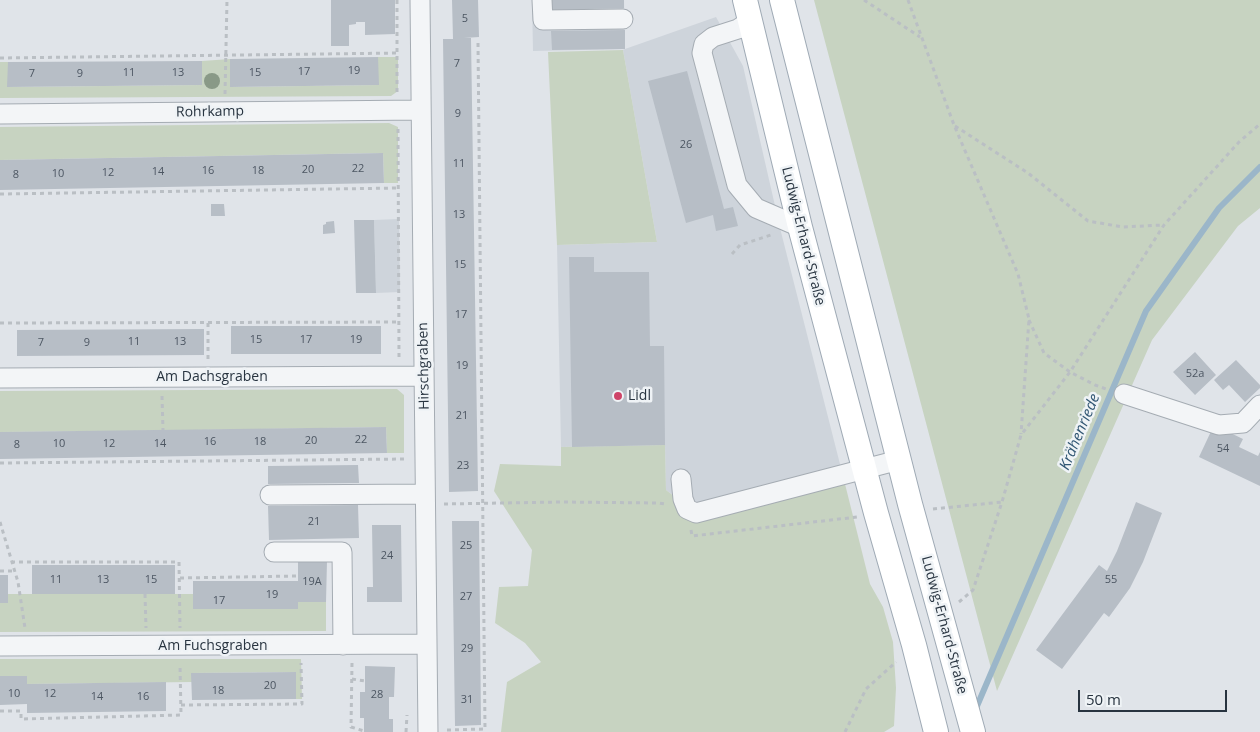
<!DOCTYPE html>
<meta charset="utf-8">
<style>
body{margin:0}
#map{position:relative;width:1260px;height:732px;overflow:hidden;background:#e0e4e9;font-family:"Open Sans",sans-serif}
canvas{display:block}
.scale{position:absolute;left:1078px;top:690px;width:149px;height:22px;box-sizing:border-box;border:2px solid #283440;border-top:0;padding-left:6px;font-size:15px;line-height:18px;white-space:nowrap;color:#283440;-webkit-text-stroke:4px #eff3f6;paint-order:stroke}
</style>
<div id="map">
<canvas width="1260" height="732"></canvas>
<div class="scale">50 m</div>
</div>
<script>
const context = document.querySelector('canvas').getContext('2d');
context.lineJoin = 'round';
function fillPath(path, color) { context.fillStyle = color; context.fill(path, 'evenodd'); }
const toPath = rows => new Path2D(rows.map(r => 'M' + r).join(''));
function trace(path, color, width, dash) { context.strokeStyle = color; context.lineWidth = width; context.lineCap = dash ? 'butt' : 'round'; context.setLineDash(dash || []); context.stroke(path); }
function drawText(font, color, halo, rows, align = 'center') {
  context.font = font + ' "Open Sans",sans-serif'; context.lineWidth = 5; context.setLineDash([]); context.textBaseline = 'middle'; context.strokeStyle = halo; context.fillStyle = color; for (const [text, x, y, turn = 0] of rows) {
    context.save(); context.translate(x, y); context.rotate((+turn || 0) * Math.PI / 180); context.textAlign = isNaN(turn) ? turn : align; if (halo) context.strokeText(text, 0, 0); context.fillText(text, 0, 0); context.restore();
  }
}
const built = toPath([
 [532,0,624,0,625,49,716,17,743,66,781,232,843,476,696,513,666,490,665,445,561,447,557,245,657,242,623,50,625,49,533,51],
 [399,219,400,292,376,293,374,220]
]);
const green = toPath([
 [814,0,1260,0,1260,208,1238,226,1152,340,997,691],
 [623,50,657,242,557,245,548,52],
 [378,57,398,57,398,91,391,96,0,98,0,62,8,62,8,87,202,85,202,61,230,59,231,87,378,85],
 [389,123,398,127,398,183,384,183,383,153,0,160,0,127],
 [397,389,404,395,404,453,387,453,386,427,134,431,0,432,0,391],
 [665,445,666,490,696,513,843,476,870,584,883,607,893,642,896,688,894,726,884,732,501,732,507,682,541,662,525,643,495,623,499,587,528,586,532,550,494,491,500,464,561,466,561,447],
 [8,594,193,594,193,609,298,609,298,602,326,602,326,631,0,632,0,603,8,603],
 [0,659,301,659,302,699,296,699,295,672,192,673,192,682,27,684,27,676,0,676]
]);
const stream = toPath([
 [974,713,1146,311,1219,208,1260,167]
]);
const building = toPath([
 [331,0,395,0,395,34,365,35,365,22,356,22,356,24,349,25,349,46,331,46],
 [452,0,478,0,479,37,464,38,471,38,478,491,449,492,443,39,453,39],
 [551,0,624,0,624,8,551,10],
 [625,30,625,49,552,50,551,31],
 [378,57,379,85,230,87,230,59],
 [202,61,202,85,7,87,8,62],
 [687,71,724,209,733,207,738,226,716,231,713,215,686,223,648,81],
 [383,153,384,183,0,190,0,160],
 [211,204,224,204,225,216,211,216],
 [354,220,374,220,376,293,356,293],
 [334,221,335,233,323,234,323,225,326,224,326,222],
 [569,257,594,257,594,272,649,272,650,346,664,346,665,445,572,447],
 [231,326,381,326,381,354,231,354],
 [204,329,204,355,17,356,17,330],
 [1195,352,1216,375,1195,395,1173,372],
 [1236,360,1260,385,1260,388,1245,402,1229,385,1223,390,1214,380],
 [1214,425,1243,439,1239,447,1258,456,1260,452,1260,486,1199,457],
 [386,427,387,453,0,459,0,432],
 [358,465,359,483,268,484,268,466],
 [1136,502,1162,513,1143,562,1130,588,1109,617,1104,613,1062,669,1036,650,1099,565,1107,571,1117,551],
 [358,505,359,538,269,540,268,506],
 [452,521,479,521,481,725,455,726],
 [372,525,401,525,402,602,367,602,367,587,373,587],
 [298,561,327,561,326,602,298,602,298,609,193,609,193,581,298,581],
 [32,565,175,565,175,594,32,594],
 [0,575,8,575,8,603,0,603],
 [365,666,395,667,394,697,389,697,389,719,393,719,393,732,364,732,364,718,360,718,360,692,365,692],
 [296,672,296,699,192,700,191,673],
 [0,676,27,676,27,684,166,682,166,711,27,713,27,704,0,705]
]);
const path = toPath([
 [864,0,920,37],
 [908,0,954,125,1018,274,1029,319,1021,434],
 [0,58,398,53],
 [397,92,397,0],
 [225,94,227,0],
 [955,126,1028,173,1088,221,1123,227,1163,225],
 [398,129,399,357],
 [0,194,398,188],
 [732,254,740,245,771,235],
 [1029,320,1044,353,1070,372,1095,385,1106,389],
 [0,323,400,322],
 [208,359,208,322],
 [162,396,163,430],
 [0,463,405,459],
 [444,504,562,502,659,503,665,504],
 [933,509,1002,502],
 [0,522,18,582,25,628],
 [691,530,692,536,857,517],
 [11,562,179,562,180,628],
 [0,571,14,571],
 [180,578,297,576],
 [145,594,146,628],
 [959,602,973,590,1002,502,1021,435,1070,372,1164,225,1239,142,1260,124],
 [352,663,351,727,364,731],
 [352,679,365,681],
 [181,705,302,704,301,663],
 [0,711,21,711,21,719,181,715,180,665],
 [447,730,485,729,478,43],
 [406,732,407,715],
 [845,732,866,689,896,662]
]);
const minor = toPath([
 [420,0,428,732],
 [542,0,543,20,623,19],
 [750,21,738,29,713,37,704,44,702,53,737,185,756,208,800,227],
 [0,114,421,110],
 [0,378,424,376],
 [1124,394,1219,425,1243,423,1260,405],
 [681,479,683,499,687,509,696,513,899,460],
 [270,495,425,494],
 [274,552,342,552,343,645],
 [0,646,427,644]
]);
const major = toPath([
 [745,0,800,227,876,513,914,645,936,732],
 [782,0,910,504,973,732]
]);
const trees = [
 [212,81]
];
const markers = [
 [618,396,5,"#ce4468"]
];
const numberNames = [
 ["5",465,19],
 ["7",457,64],
 ["19",354,71],
 ["17",304,72],
 ["11",129,73],
 ["13",178,73],
 ["15",255,73],
 ["7",32,74],
 ["9",80,74],
 ["9",458,114],
 ["26",686,145],
 ["11",459,164],
 ["22",358,169],
 ["20",308,170],
 ["16",208,171],
 ["18",258,171],
 ["14",158,172],
 ["12",108,173],
 ["10",58,174],
 ["8",16,175],
 ["13",459,215],
 ["15",460,265],
 ["17",461,315],
 ["15",256,340],
 ["17",306,340],
 ["19",356,340],
 ["11",134,342],
 ["13",180,342],
 ["7",41,343],
 ["9",87,343],
 ["19",462,366],
 ["52a",1195,374],
 ["21",462,416],
 ["22",361,440],
 ["20",311,441],
 ["16",210,442],
 ["18",260,442],
 ["10",59,444],
 ["12",109,444],
 ["14",160,444],
 ["8",17,445],
 ["54",1223,449],
 ["23",463,466],
 ["21",314,522],
 ["25",466,546],
 ["24",387,556],
 ["11",56,580],
 ["13",103,580],
 ["15",151,580],
 ["55",1111,580],
 ["19A",312,582],
 ["19",272,595],
 ["27",466,597],
 ["17",219,601],
 ["29",467,649],
 ["20",270,686],
 ["18",218,691],
 ["10",14,694],
 ["12",50,694],
 ["28",377,695],
 ["14",97,697],
 ["16",143,697],
 ["31",467,700]
];
const streetNames = [
 ["Rohrkamp",210,112,-1],
 ["Ludwig-Erhard-Straße",803,236,76],
 ["Hirschgraben",424,366,-91],
 ["Am Dachsgraben",212,377],
 ["Ludwig-Erhard-Straße",944,625,75],
 ["Am Fuchsgraben",213,646]
];
const poiNames = [
 ["Lidl",628,396]
];
const waterNames = [
 ["Krähenriede",1080,432,-67]
];
fillPath(built, '#ced4db');
fillPath(green, '#c7d3c1');
trace(stream, '#9bb6c9', 6);
fillPath(building, '#b7bec6');
trace(minor, '#a5acb3', 21);
trace(major, '#9faab5', 26);
trace(path, '#babfc4', 3, [4, 4]);
trace(minor, '#f3f5f7', 19);
trace(major, '#fff', 24);
context.fillStyle = '#899987';
for (const [x, y] of trees) { context.beginPath(); context.arc(x, y, 8, 0, 2 * Math.PI); context.fill(); }
for (const [x, y, r, color] of markers) { const dot = new Path2D(); dot.arc(x, y, r, 0, 2 * Math.PI); context.fillStyle = color; context.fill(dot); trace(dot, '#eff3f6', 2); }
drawText('11px', '#4c5662', null, numberNames);
drawText('14px', '#283440', '#eff3f6', streetNames);
drawText('14px', '#283440', '#eff3f6', poiNames, 'left');
drawText('italic 15px', '#325774', '#eff3f6', waterNames);
</script>
